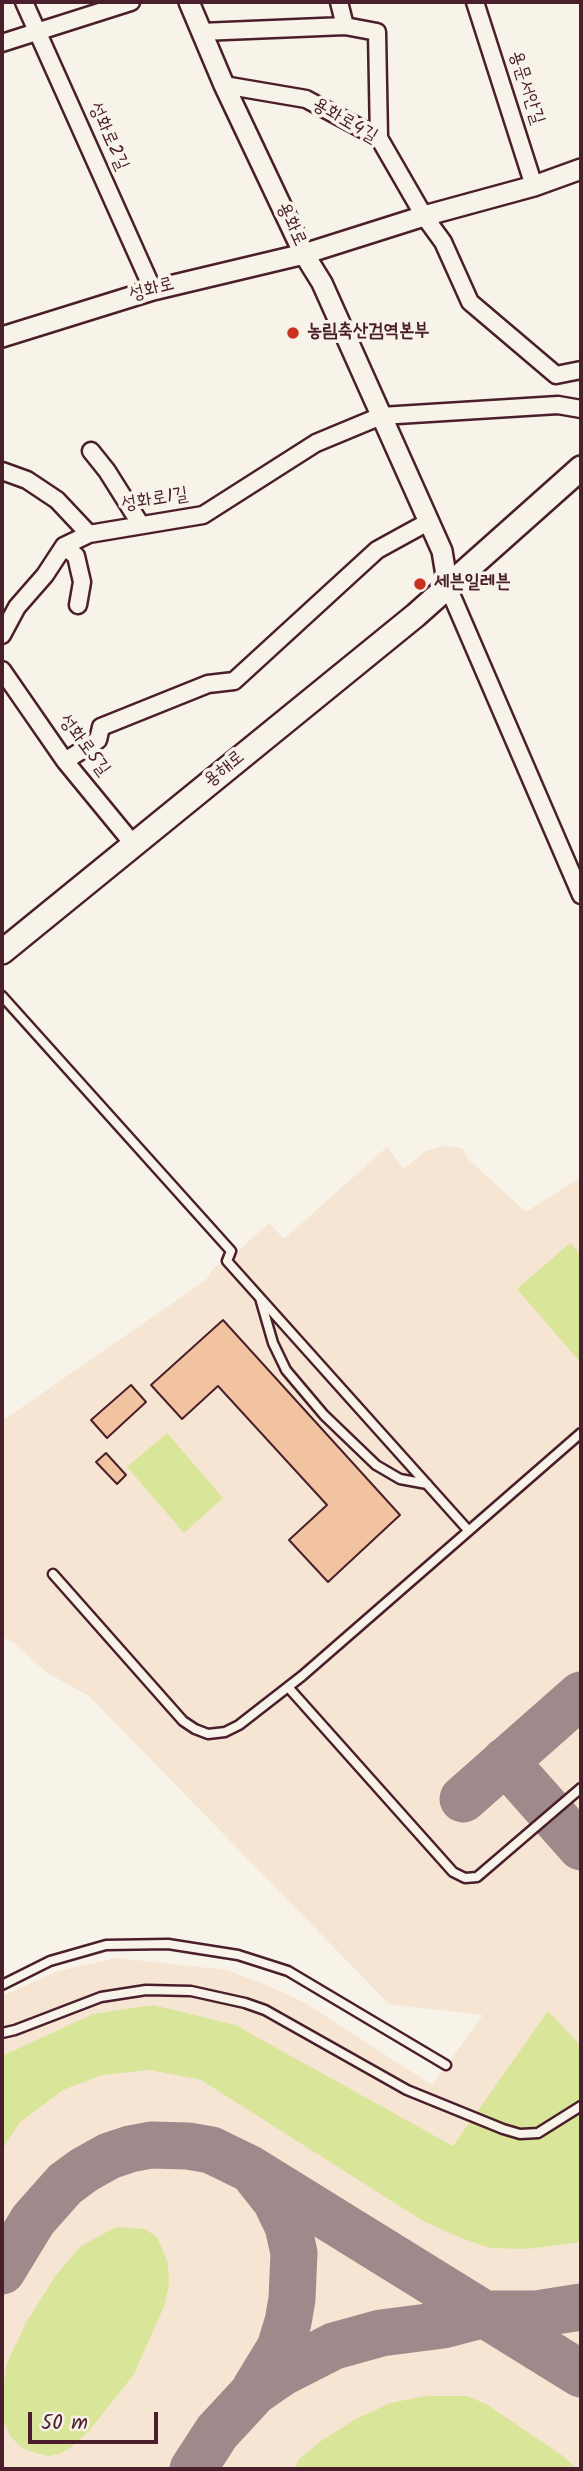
<!DOCTYPE html>
<meta charset="utf-8">
<style>
body{margin:0}
#map{position:relative;width:583px;height:2471px;overflow:hidden;background:#f7f3e8;font-family:Kalam,sans-serif}
canvas{display:block}
.frame{position:absolute;inset:0;border:4px solid #4a1f2b;pointer-events:none}
.scale{position:absolute;left:28px;top:2412px;width:130px;height:32px;box-sizing:border-box;border:4px solid #4a1f2b;border-top:0;padding-left:9px;font-size:21px;line-height:24px;white-space:nowrap;color:#4a1f2b;-webkit-text-stroke:5px #f7f3e8;paint-order:stroke}
</style>
<div id="map">
<canvas width="583" height="2471"></canvas>
<div class="frame"></div>
<div class="scale">50 m</div>
</div>
<script>
const context = document.querySelector('canvas').getContext('2d');
context.lineJoin = 'round';
function fillPath(path, color) { context.fillStyle = color; context.fill(path, 'evenodd'); }
const toPath = rows => new Path2D(rows.map(r => 'M' + r).join(''));
function trace(path, color, width, dash) { context.strokeStyle = color; context.lineWidth = width; context.lineCap = dash ? 'butt' : 'round'; context.setLineDash(dash || []); context.stroke(path); }
function drawText(font, color, halo, rows, align = 'center') {
  context.font = font + ' Kalam,"Poor Story",sans-serif'; context.lineWidth = 7; context.setLineDash([]); context.textBaseline = 'middle'; context.strokeStyle = halo; context.fillStyle = color; for (const [text, x, y, turn = 0] of rows) {
    context.save(); context.translate(x, y); context.rotate((+turn || 0) * Math.PI / 180); context.textAlign = isNaN(turn) ? turn : align; if (halo) context.strokeText(text, 0, 0); context.fillText(text, 0, 0); context.restore();
  }
}
const built = toPath([
 [444,1146,462,1148,469,1160,526,1212,581,1177,581,2469,2,2469,2,1996,58,1971,117,1958,227,1970,269,1986,305,2003,432,2085,483,2015,389,2004,89,1696,47,1673,14,1643,2,1637,2,1421,206,1280,214,1267,227,1261,269,1223,284,1239,387,1147,404,1169,426,1151]
]);
const green = toPath([
 [570,1243,581,1255,581,1363,517,1289],
 [167,1433,223,1498,184,1533,127,1467],
 [153,2005,235,2025,453,2146,548,2011,581,2046,581,2242,527,2249,489,2248,459,2237,423,2221,201,2080,150,2070,102,2075,63,2090,20,2122,2,2150,2,2056,93,2014],
 [116,2227,145,2229,157,2237,168,2263,169,2284,165,2304,134,2374,89,2431,69,2449,59,2454,48,2456,32,2452,21,2447,11,2437,4,2423,2,2394,7,2363,26,2323,56,2275,81,2246],
 [426,2396,467,2396,486,2404,563,2456,577,2469,295,2469,299,2459,321,2441,354,2420,390,2403]
]);
const taxiway = toPath([
 [505,1761,581,1847],
 [463,1799,581,1695],
 [2,2271,33,2220,65,2184,84,2170,109,2156,130,2149,151,2145,188,2146,211,2150,250,2169,581,2374],
 [255,2389,280,2348,288,2322,292,2299,294,2253,288,2226,276,2201,257,2177],
 [193,2469,217,2432,254,2392,283,2372,334,2346,381,2333,443,2325,485,2314,536,2314,581,2307]
]);
const building = toPath([
 [223,1320,400,1515,328,1582,289,1540,327,1505,218,1386,182,1419,151,1385,223,1320],
 [131,1385,146,1402,107,1438,91,1420,131,1385],
 [106,1453,126,1475,117,1484,96,1462,106,1453]
]);
const service = toPath([
 [2,996,231,1251,227,1261,468,1530],
 [260,1298,273,1343,286,1370,324,1415,376,1465,400,1479,427,1484],
 [53,1574,183,1721,195,1729,208,1734,225,1732,239,1725,302,1676,581,1433],
 [288,1687,453,1872,465,1878,477,1877,581,1788],
 [2,1985,50,1961,106,1945,168,1944,238,1955,288,1971,446,2065],
 [2,2033,15,2030,101,1997,146,1990,191,1991,245,2003,265,2010,407,2090,503,2129,520,2134,538,2133,581,2106]
]);
const minor = toPath([
 [24,2,153,290],
 [339,2,345,26,377,32,379,138],
 [475,2,534,186],
 [201,32,345,26],
 [2,43,131,2],
 [224,85,306,99,379,138,424,216,443,242,470,302,556,375,581,370],
 [91,451,107,471,141,525],
 [2,471,27,480,57,500,89,534],
 [64,546,76,556,82,582,78,605],
 [448,587,581,895],
 [2,635,17,607,45,575,64,546,89,534,203,515,316,443,381,416,558,405,581,409],
 [2,670,65,761,134,845],
 [65,761,98,740,101,727,208,684,234,681,377,550,428,522]
]);
const tertiary = toPath([
 [189,2,224,85,304,254,322,283,442,551,448,587],
 [2,337,153,290,304,254,424,216,534,186,581,169]
]);
const secondary = toPath([
 [2,952,416,615,581,468]
]);
const markers = [
 [293,333,7,"#c8321e"],
 [420,584,7,"#c8321e"]
];
const streetNames = [
 ["용문서안길",525,88,72],
 ["용화로4길",344,122,30],
 ["성화로2길",107,137,66],
 ["용화로",290,225,65],
 ["성화로",152,291,-15],
 ["성화로1길",155,501,-9],
 ["성화로5길",83,746,53],
 ["용해로",225,770,-39]
];
const poiNames = [
 ["농림축산검역본부",307,333],
 ["세븐일레븐",434,584]
];
fillPath(built, '#f6e5d3');
fillPath(green, '#d9e699');
trace(taxiway, '#a0898a', 47);
fillPath(building, '#f2c3a1');
trace(building, '#4a1f2b', 2);
trace(service, '#4a1f2b', 13);
trace(minor, '#4a1f2b', 21);
trace(tertiary, '#4a1f2b', 24);
trace(secondary, '#4a1f2b', 28);
trace(service, '#f7f3e8', 8);
trace(minor, '#f7f3e8', 16);
trace(tertiary, '#f7f3e8', 19);
trace(secondary, '#f7f3e8', 23);
for (const [x, y, r, color] of markers) { const dot = new Path2D(); dot.arc(x, y, r, 0, 2 * Math.PI); context.fillStyle = color; context.fill(dot); trace(dot, '#f7f3e8', 2.5); }
drawText('19px', '#4a1f2b', '#f7f3e8', streetNames);
drawText('bold 19px', '#4a1f2b', '#f7f3e8', poiNames, 'left');
</script>
